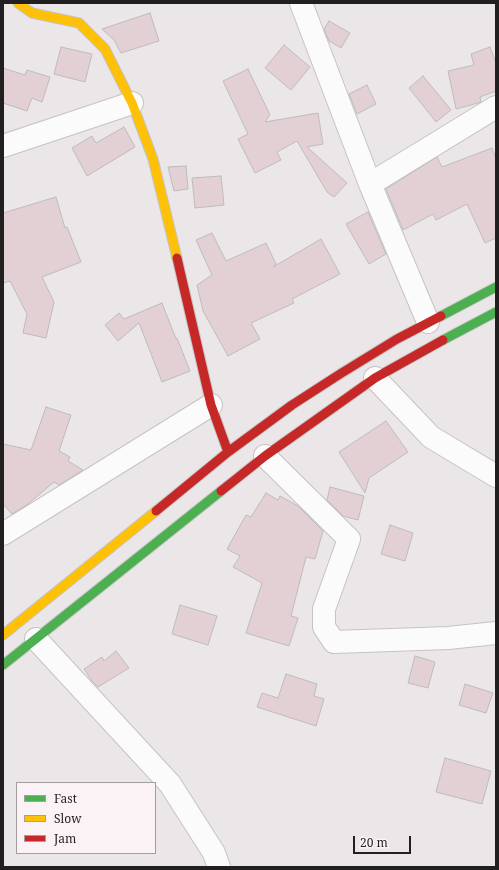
<!DOCTYPE html>
<style>
body{margin:0}
#map{position:relative;width:499px;height:870px;overflow:hidden;background:#ebe7e8;font-family:"Noto Serif",serif}
canvas{display:block}
.frame{position:absolute;inset:0;border:4px solid #221f20;pointer-events:none}
.legend{position:absolute;left:16px;top:782px;width:140px;height:72px;box-sizing:border-box;background:#faf2f4;border:1px solid #a49e9f;margin:0;padding:5px 7px;list-style:none;font-size:12px;color:#221f20}
.legend li{display:flex;align-items:center;gap:8px;height:20px}
.legend b{width:20px;border:1px solid #a49e9f}
.scale{position:absolute;left:353px;top:836px;width:58px;height:18px;box-sizing:border-box;border:2px solid #221f20;border-top:0;padding-left:5px;font-size:12px;line-height:14px;white-space:nowrap;color:#221f20;-webkit-text-stroke:3px #faf2f4;paint-order:stroke}
</style>
<div id="map">
<canvas width="499" height="870"></canvas>
<div class="frame"></div>
<ul class="legend">
<li><b style="height:5px;background:#4caf50"></b>Fast</li>
<li><b style="height:5px;background:#ffc107"></b>Slow</li>
<li><b style="height:5px;background:#c62828"></b>Jam</li>
</ul>
<div class="scale">20 m</div>
</div>
<script>
const context = document.querySelector('canvas').getContext('2d');
context.lineJoin = 'round';
function fillPath(path, color) { context.fillStyle = color; context.fill(path, 'evenodd'); }
const toPath = rows => new Path2D(rows.map(r => 'M' + r).join(''));
function trace(path, color, width, dash) { context.strokeStyle = color; context.lineWidth = width; context.lineCap = dash ? 'butt' : 'round'; context.setLineDash(dash || []); context.stroke(path); }
const building = toPath([
 [150,13,159,41,121,53,114,40,102,29,150,13],
 [329,21,350,33,341,48,329,41,324,29,329,21],
 [284,45,310,67,291,90,265,68,284,45],
 [61,47,92,54,85,82,54,74,61,47],
 [490,47,496,63,496,91,480,97,481,102,478,103,456,109,448,71,474,65,471,54,490,47],
 [3,68,25,75,27,70,50,77,42,102,32,98,27,111,3,103,3,68],
 [248,69,270,115,265,122,318,113,323,144,307,147,347,183,334,197,327,192,297,141,277,152,281,160,255,173,238,139,248,134,223,81,248,69],
 [423,76,451,110,436,122,409,88,423,76],
 [367,85,376,104,357,114,349,94,367,85],
 [124,127,135,147,87,176,72,148,92,136,96,143,124,127],
 [492,148,496,159,496,238,485,243,467,204,436,220,433,214,403,230,386,189,437,157,442,167,492,148],
 [186,166,188,189,174,191,168,167,186,166],
 [221,176,224,205,195,208,192,178,221,176],
 [56,197,65,228,67,227,81,262,42,277,54,302,46,338,23,333,27,314,10,281,3,283,3,213,56,197],
 [368,212,386,254,369,264,346,224,368,212],
 [212,233,226,261,266,243,276,264,273,267,321,239,340,274,292,299,294,303,251,323,260,339,228,356,203,311,197,285,212,275,196,240,212,233],
 [162,303,176,339,177,338,190,371,162,382,139,323,118,341,105,325,119,313,124,319,162,303],
 [46,407,71,415,59,451,70,457,68,461,83,470,59,485,54,482,28,504,12,514,3,504,3,444,31,450,46,407],
 [386,421,408,452,369,478,365,493,339,452,386,421],
 [330,487,364,496,358,520,343,516,327,500,330,487],
 [266,493,278,500,280,496,298,506,323,531,315,559,306,557,291,616,298,618,289,646,246,633,262,583,233,567,240,556,227,549,246,515,251,517,266,493],
 [390,525,413,533,405,561,381,554,390,525],
 [180,605,217,616,208,645,172,634,180,605],
 [116,651,129,668,98,687,92,681,84,669,102,657,104,661,116,651],
 [415,656,435,662,428,688,408,683,415,656],
 [286,674,317,684,314,696,324,699,316,726,257,707,262,693,278,698,286,674],
 [465,684,493,693,486,713,459,705,465,684],
 [445,758,491,771,482,804,436,792,445,758]
]);
const street = toPath([
 [301,3,370,184,428,322],
 [3,146,132,103],
 [370,184,496,107],
 [375,378,431,437,496,476],
 [265,456,349,539,324,609,324,627,334,642,448,638,496,633],
 [3,534,211,405],
 [36,639,170,784,214,853,219,867]
]);
const fast = toPath([
 [441,316,496,287],
 [443,340,496,312],
 [3,665,221,491]
]);
const slow = toPath([
 [18,3,32,13,79,23,105,49,132,103,153,159,177,258],
 [3,635,156,511]
]);
const jam = toPath([
 [177,258,211,405,228,452],
 [221,491,265,456,375,378,443,340],
 [156,511,228,452,292,405,340,374,397,339,441,316]
]);
fillPath(building, '#e2d0d4');
trace(building, '#bebbbc', 1);
trace(street, '#c6c3c3', 24);
trace(fast, '#c6c3c3', 11);
trace(slow, '#c6c3c3', 11);
trace(jam, '#c6c3c3', 11);
trace(street, '#fcfbfc', 22);
trace(fast, '#4caf50', 9);
trace(slow, '#ffc107', 9);
trace(jam, '#c62828', 9);
</script>
